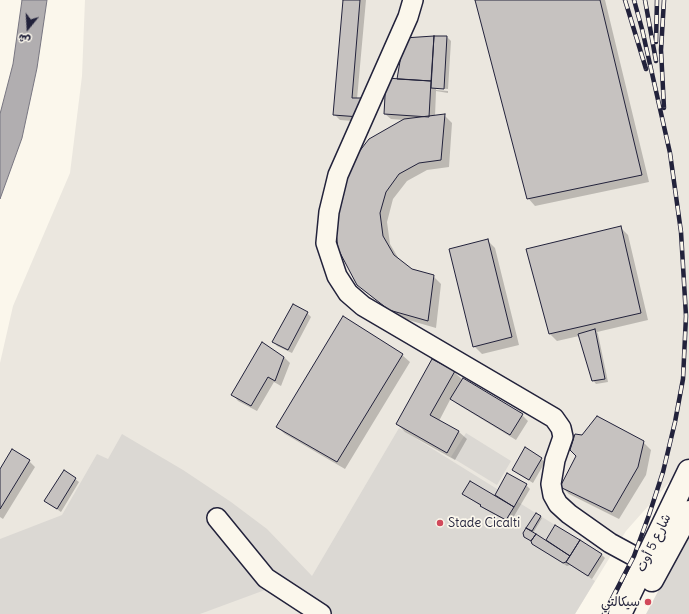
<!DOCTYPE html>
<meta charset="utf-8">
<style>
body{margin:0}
#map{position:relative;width:689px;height:614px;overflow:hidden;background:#fbf7ec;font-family:Delius,"Playpen Sans Arabic",sans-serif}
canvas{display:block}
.north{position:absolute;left:8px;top:8px;width:40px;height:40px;-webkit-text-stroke:3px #fbf7ec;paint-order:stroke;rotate:198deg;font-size:11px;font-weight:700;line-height:16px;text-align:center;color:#22223b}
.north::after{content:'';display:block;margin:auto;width:14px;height:18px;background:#22223b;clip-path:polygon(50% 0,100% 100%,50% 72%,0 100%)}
</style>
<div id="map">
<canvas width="689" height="614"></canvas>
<div class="north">ش</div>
</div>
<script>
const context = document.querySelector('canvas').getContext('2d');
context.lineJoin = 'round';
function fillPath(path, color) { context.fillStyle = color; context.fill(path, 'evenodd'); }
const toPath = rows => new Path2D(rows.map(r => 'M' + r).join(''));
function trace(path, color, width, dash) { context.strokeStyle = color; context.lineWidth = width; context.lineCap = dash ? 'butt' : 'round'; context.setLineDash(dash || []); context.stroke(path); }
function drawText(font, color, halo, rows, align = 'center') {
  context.font = font + ' Delius,"Playpen Sans Arabic",sans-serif'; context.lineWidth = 3.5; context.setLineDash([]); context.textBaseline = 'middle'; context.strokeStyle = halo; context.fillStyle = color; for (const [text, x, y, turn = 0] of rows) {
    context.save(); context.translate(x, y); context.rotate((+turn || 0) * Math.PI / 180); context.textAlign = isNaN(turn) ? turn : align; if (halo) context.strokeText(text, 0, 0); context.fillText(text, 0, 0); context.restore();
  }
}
const built = toPath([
 [85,0,689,0,689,460,626,531,575,614,332,614,290,589,305,614,0,614,0,363,13,306,70,173,82,76]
]);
const green = toPath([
 [399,428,555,525,546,540,570,556,566,562,595,581,575,614,332,614,290,589,283,600,265,590,200,614,0,614,0,539,62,515,97,454,108,459,122,434,183,470,231,502,267,529,312,576],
 [466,433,511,461,497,485,451,457],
 [689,533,689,614,646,614]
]);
const water = toPath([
 [22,0,47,0,37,68,22,138,0,199,0,114,13,64,22,0]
]);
const shadow = toPath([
 [344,0,366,0,357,99,361,99,367,105,365,122,340,120,334,114],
 [476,0,605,0,649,182,535,206,528,198],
 [433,37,435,38,447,37,451,41,448,89,436,88,436,90,448,91,448,93,436,91,435,117,444,115,452,123,449,167,427,170,407,181,393,199,387,222,390,244,400,261,412,270,433,276,441,284,436,328,398,317,366,292,358,284,404,120,391,119,385,114,398,80],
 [620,227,628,235,648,320,597,332,598,334,608,382,596,384,593,380,579,336,557,341,550,334],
 [487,240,495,248,519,345,482,354,474,346],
 [307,313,311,317,292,353,277,346,274,342],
 [402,355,410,362,345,469,285,434,277,427],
 [284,357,290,363,281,386,274,382,257,411,238,401,233,395],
 [454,372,463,380,464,379,522,415,528,421,516,440,457,404,451,398,439,421,459,432,467,439,455,460,405,432,397,424],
 [583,436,643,442,651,450,646,475,619,519,569,494,562,487,577,456],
 [541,459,545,462,533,483,517,473,514,470],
 [29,461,35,467,3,519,0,517,0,471],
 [508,475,526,485,530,489,510,523,486,510,463,493,495,497],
 [75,479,79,482,61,512,45,501],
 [536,514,542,518,533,533,547,542,556,526,601,554,605,558,592,579,570,565,567,566,536,546,524,533]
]);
const building = toPath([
 [343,0,360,0,352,98,361,98,360,117,333,115,343,0],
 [475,0,600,0,642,175,527,199,475,0],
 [434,36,447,36,444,89,431,88,434,36],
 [434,36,431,81,397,79,404,38,434,36],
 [386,78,431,81,429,117,384,114,386,78],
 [445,114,441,160,419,163,399,174,386,192,380,213,383,236,394,255,412,269,434,275,428,321,389,310,357,285,338,249,333,209,344,171,369,139,404,119,445,114],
 [621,226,641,313,549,334,526,249,621,226],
 [488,239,512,337,473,347,449,249,488,239],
 [293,304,308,312,288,350,272,342,293,304],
 [343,316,403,354,337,462,276,427,343,316],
 [595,329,605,379,592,381,578,334,595,329],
 [262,342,284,357,275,381,268,377,251,406,231,395,262,342],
 [432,359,455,371,430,415,459,431,447,453,396,424,432,359],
 [463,378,523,414,510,435,450,399,463,378],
 [597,416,644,441,638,467,612,512,560,487,576,456,570,450,575,434,582,435,597,416],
 [525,447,542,458,529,480,512,470,525,447],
 [12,449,30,460,0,509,0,469,12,449],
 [64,470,76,478,57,509,44,501,64,470],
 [507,473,527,484,514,507,495,495,507,473],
 [470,481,514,507,506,520,480,506,481,505,462,494,470,481],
 [536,513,541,516,532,531,526,528,536,513],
 [555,525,580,540,570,556,546,540,555,525],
 [526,528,536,534,531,541,524,537,523,533,526,528],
 [536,534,570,556,566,562,563,563,532,544,531,541,536,534],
 [580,540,602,554,588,576,566,562,580,540]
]);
const minor = toPath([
 [413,0,408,17,338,175,329,212,326,243,337,276,348,293,363,306,554,418,561,428,563,437,555,460,551,484,553,495,558,504,569,514,610,543,645,562],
 [217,518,266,578,321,614]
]);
const major = toPath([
 [652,580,689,512],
 [620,614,689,471]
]);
const rail = toPath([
 [625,0,646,69],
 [645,0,656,61],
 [664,0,661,50,664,108],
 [656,42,657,0],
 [604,614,634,556,649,515,663,472,675,422,683,379,686,316,681,232,670,153,642,29,634,0]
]);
const markers = [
 [440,523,4,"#d1495b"],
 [648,602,4,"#d1495b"]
];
const poiNames = [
 ["Stade Cicalti",448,523],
 ["سيكالتي",640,602,"right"]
];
const streetNames = [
 ["شارع 5 أوت",654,543,-64]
];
fillPath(built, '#ebe7df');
fillPath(green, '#dbd8d3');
fillPath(water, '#b1aeb0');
trace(water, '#787681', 1);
fillPath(shadow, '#0003');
fillPath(building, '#c6c2c0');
trace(building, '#22223b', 1);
trace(minor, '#22223b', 22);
trace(major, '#22223b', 25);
trace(minor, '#fbf7ec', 19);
trace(major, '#fbf7ec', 22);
trace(rail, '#22223b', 4.5);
trace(rail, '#fbf7ec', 3, [9]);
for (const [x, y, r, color] of markers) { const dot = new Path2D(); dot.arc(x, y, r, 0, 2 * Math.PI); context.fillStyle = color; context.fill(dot); trace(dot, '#fbf7ec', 1.5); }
drawText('13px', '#22223b', '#fbf7ec', poiNames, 'left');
drawText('13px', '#22223b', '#fbf7ec', streetNames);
</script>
